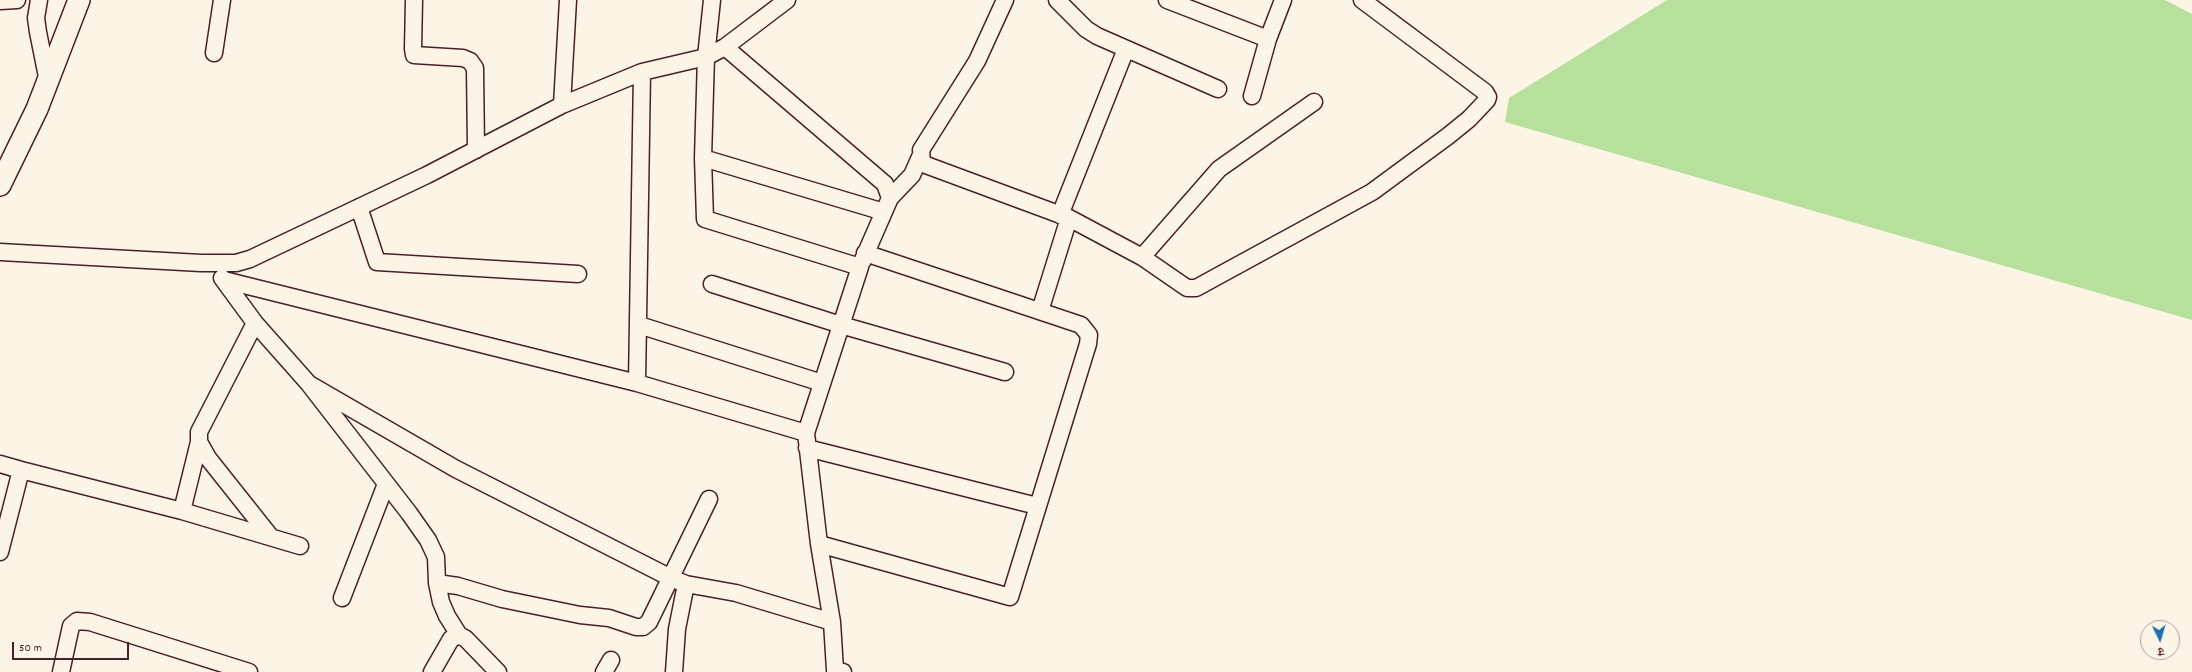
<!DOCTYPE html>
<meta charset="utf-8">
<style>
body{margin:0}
#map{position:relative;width:2192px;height:672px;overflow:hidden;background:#fcf5e5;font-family:Dekko,"Playpen Sans Deva",sans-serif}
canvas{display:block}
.north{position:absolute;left:2140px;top:620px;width:40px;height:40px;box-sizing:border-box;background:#fcf5e5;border:1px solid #b59f9b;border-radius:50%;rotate:175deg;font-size:11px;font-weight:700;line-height:16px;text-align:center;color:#4a1f2b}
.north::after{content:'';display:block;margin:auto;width:14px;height:18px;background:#1f6fb2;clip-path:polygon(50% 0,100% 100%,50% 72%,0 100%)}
.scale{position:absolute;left:12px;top:642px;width:117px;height:18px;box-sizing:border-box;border:2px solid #4a1f2b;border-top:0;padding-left:5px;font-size:12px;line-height:14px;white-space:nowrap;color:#4a1f2b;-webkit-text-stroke:3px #fcf5e5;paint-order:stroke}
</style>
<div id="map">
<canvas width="2192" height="672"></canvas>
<div class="north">उ</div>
<div class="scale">50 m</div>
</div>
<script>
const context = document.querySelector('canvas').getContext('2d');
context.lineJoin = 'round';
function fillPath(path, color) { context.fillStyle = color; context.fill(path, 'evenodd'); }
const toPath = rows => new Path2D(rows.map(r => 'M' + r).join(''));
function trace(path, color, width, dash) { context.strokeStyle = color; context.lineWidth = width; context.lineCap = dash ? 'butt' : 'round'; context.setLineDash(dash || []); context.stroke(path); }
const green = toPath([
 [1667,0,2165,0,2192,14,2192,320,1505,122,1509,98]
]);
const minor = toPath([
 [39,0,36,18,38,32,48,82],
 [414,0,413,49,414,55,463,58,470,61,475,68,476,150],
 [1005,0,977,61,921,150,922,162,926,165,1069,218,1142,257,1187,288,1196,288,1372,192,1448,136,1469,119,1487,100,1488,97,1485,92,1362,0],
 [1057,0,1086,29,1097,36,1218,89],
 [1167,0,1268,39],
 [0,1,17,0],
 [725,47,787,0],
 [214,53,222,0],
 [706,57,725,47,885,184,890,198,862,262],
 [706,57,712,0],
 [1252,96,1268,39,1283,0],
 [562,105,568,0],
 [703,158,884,212],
 [890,198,912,175,920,157],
 [359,207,377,262,578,274],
 [1060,215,1126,49],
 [0,252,201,263,236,263,250,259,427,175,562,105,642,72,637,383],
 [1142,257,1219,169,1314,102],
 [222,278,255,323,309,384,409,513,428,540,436,557,437,583,441,602,447,616,459,635,466,639,498,672],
 [224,280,637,383,806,433,860,267,705,219,703,158,706,57,642,72],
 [712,284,841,325,1005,372],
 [1040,311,1069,218],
 [255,323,199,432,199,442,208,458,270,536],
 [639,325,822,383],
 [309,384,456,469,671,578,686,584,736,593,832,622],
 [806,433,819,544,832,622,835,670,843,672],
 [807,448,1037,506],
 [0,464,21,470,0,552],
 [21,470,182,511,300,546],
 [182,511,199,442],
 [819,544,1010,597,1088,344,1089,335,1081,325,865,253],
 [437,583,458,586,502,599,580,615,609,618,636,627,643,627,649,622,709,499],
 [342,598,386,484],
 [61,672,71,626,77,621,90,622,249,672],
 [432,672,451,639,459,635],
 [604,672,611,660],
 [674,672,677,629,686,584]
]);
const major = toPath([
 [0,185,37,109,79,0]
]);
fillPath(green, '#b7e09d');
trace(minor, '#4a1f2b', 19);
trace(major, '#4a1f2b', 24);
trace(minor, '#fcf5e5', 16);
trace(major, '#fcf5e5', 21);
</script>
